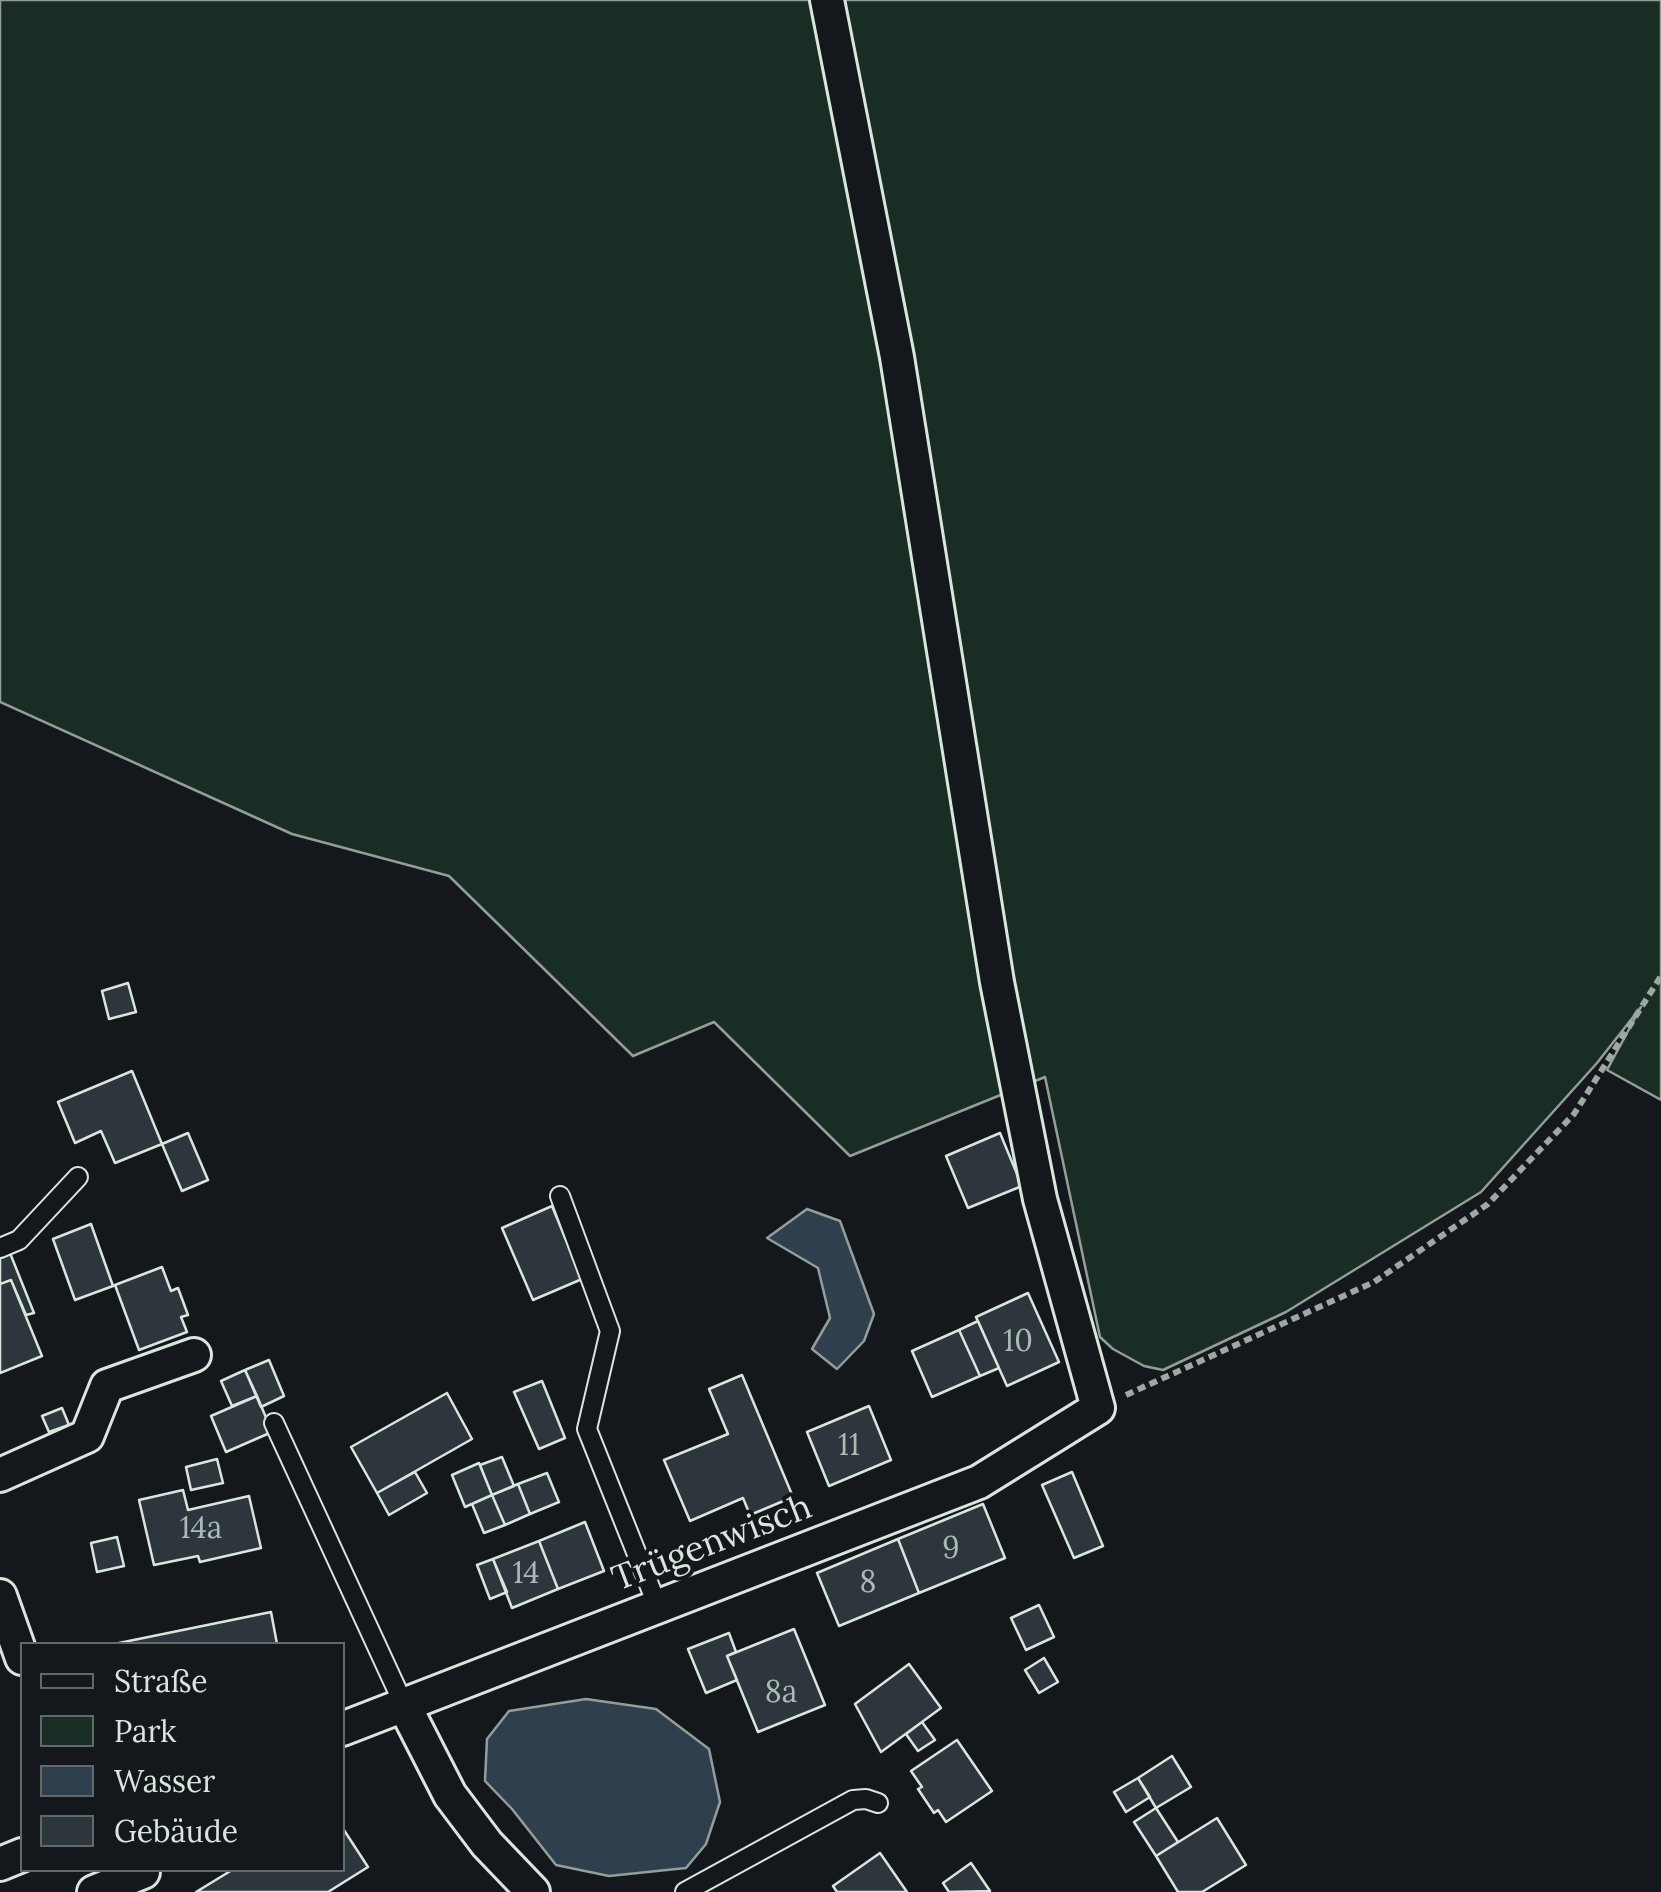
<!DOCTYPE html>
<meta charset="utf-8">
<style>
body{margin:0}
#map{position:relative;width:1661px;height:1892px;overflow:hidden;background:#14181c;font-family:Lora,serif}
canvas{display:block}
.legend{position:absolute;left:20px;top:1642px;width:325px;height:230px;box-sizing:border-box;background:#14181c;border:2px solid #626a69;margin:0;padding:12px 18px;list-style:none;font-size:30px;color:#d8e6dc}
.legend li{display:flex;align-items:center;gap:20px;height:50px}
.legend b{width:50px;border:2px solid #626a69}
</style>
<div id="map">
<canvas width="1661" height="1892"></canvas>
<ul class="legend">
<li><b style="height:12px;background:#14181c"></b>Straße</li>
<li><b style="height:28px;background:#1a2d24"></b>Park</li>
<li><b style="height:28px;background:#2f3f4d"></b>Wasser</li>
<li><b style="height:28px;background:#2c363c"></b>Gebäude</li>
</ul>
</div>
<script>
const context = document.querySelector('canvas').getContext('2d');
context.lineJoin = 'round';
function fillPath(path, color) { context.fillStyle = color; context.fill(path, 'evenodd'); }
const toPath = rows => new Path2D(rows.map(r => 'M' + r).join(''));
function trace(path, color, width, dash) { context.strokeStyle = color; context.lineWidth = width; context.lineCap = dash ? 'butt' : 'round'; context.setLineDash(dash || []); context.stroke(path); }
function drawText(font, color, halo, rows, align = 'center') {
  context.font = font + ' Lora,serif'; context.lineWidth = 8; context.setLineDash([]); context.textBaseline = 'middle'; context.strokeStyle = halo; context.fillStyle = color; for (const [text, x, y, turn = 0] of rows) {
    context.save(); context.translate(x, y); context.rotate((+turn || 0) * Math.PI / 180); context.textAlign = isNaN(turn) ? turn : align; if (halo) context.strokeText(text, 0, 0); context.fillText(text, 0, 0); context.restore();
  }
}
const green = toPath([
 [0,0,1661,0,1661,1100,1607,1070,1641,1007,1597,1063,1481,1192,1286,1312,1163,1370,1144,1366,1113,1349,1100,1337,1045,1077,850,1156,714,1022,633,1056,449,876,292,834,0,702,0,0]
]);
const water = toPath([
 [807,1209,840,1221,874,1314,864,1341,837,1369,812,1349,830,1318,818,1268,767,1238,807,1209],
 [586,1699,656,1709,709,1749,720,1802,706,1844,686,1868,609,1876,556,1865,512,1809,485,1781,487,1739,509,1711,586,1699]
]);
const building = toPath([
 [128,983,136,1012,109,1019,102,991,128,983],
 [132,1071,162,1144,115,1163,101,1131,75,1143,58,1102,132,1071],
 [188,1133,208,1180,182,1191,162,1144,188,1133],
 [1000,1133,1022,1186,968,1208,946,1156,1000,1133],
 [552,1206,582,1279,533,1300,502,1228,552,1206],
 [91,1224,113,1286,75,1300,53,1239,91,1224],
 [10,1253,34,1313,26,1315,11,1280,0,1284,0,1258,10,1253],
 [162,1267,171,1291,178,1288,188,1315,181,1317,187,1332,139,1350,115,1285,162,1267],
 [11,1280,42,1356,0,1373,0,1284,11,1280],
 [1028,1293,1059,1362,1007,1386,976,1317,1028,1293],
 [978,1321,999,1368,980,1376,959,1330,978,1321],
 [959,1330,980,1376,932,1397,912,1351,959,1330],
 [269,1360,284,1396,261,1407,245,1370,269,1360],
 [245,1370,257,1396,232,1406,221,1381,245,1370],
 [742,1375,793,1497,750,1515,743,1498,690,1521,664,1460,728,1434,709,1389,742,1375],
 [542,1381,565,1438,539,1449,514,1392,542,1381],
 [447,1393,472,1439,377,1493,351,1447,447,1393],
 [257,1396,272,1432,226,1452,211,1416,257,1396],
 [869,1406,891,1460,829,1486,807,1432,869,1406],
 [62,1408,69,1425,49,1432,42,1416,62,1408],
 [502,1457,514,1486,492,1495,480,1465,502,1457],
 [217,1459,223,1483,191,1490,186,1467,217,1459],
 [479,1463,492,1495,465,1507,452,1475,479,1463],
 [415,1472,427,1493,389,1515,377,1493,415,1472],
 [1072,1472,1103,1546,1074,1558,1042,1485,1072,1472],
 [547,1473,559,1502,530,1514,518,1484,547,1473],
 [518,1484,530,1514,505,1525,492,1495,518,1484],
 [183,1490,188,1510,249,1496,261,1548,200,1562,198,1556,154,1565,139,1500,183,1490],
 [492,1495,505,1525,484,1533,472,1504,492,1495],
 [983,1504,1005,1558,919,1593,898,1539,983,1504],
 [585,1522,604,1571,558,1589,539,1541,585,1522],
 [117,1537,124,1566,97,1572,91,1543,117,1537],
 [898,1539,919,1593,839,1626,817,1573,898,1539],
 [539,1541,558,1589,512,1608,493,1559,539,1541],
 [493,1559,507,1592,490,1599,477,1565,493,1559],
 [1039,1605,1054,1637,1026,1650,1011,1618,1039,1605],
 [271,1612,277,1644,114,1644,271,1612],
 [794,1629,825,1705,758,1732,727,1656,794,1629],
 [729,1633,736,1652,727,1656,737,1680,706,1693,688,1649,729,1633],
 [1044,1658,1058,1682,1039,1693,1025,1670,1044,1658],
 [909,1664,941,1708,881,1752,855,1704,909,1664],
 [922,1722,935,1740,918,1751,906,1734,922,1722],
 [957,1740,992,1791,946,1822,938,1810,934,1813,918,1789,922,1787,911,1771,957,1740],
 [1172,1756,1191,1787,1156,1808,1138,1778,1172,1756],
 [1138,1778,1150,1797,1126,1812,1114,1792,1138,1778],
 [1156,1808,1178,1842,1156,1856,1134,1822,1156,1808],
 [1217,1818,1246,1865,1202,1892,1178,1892,1156,1856,1217,1818],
 [342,1827,368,1867,328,1892,196,1892,232,1870,342,1870,342,1827],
 [880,1853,907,1892,837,1892,833,1886,880,1853],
 [971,1863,990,1891,949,1892,943,1883,971,1863]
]);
const path = toPath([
 [1126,1395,1374,1282,1488,1204,1574,1114,1661,976]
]);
const lane = toPath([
 [560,1196,610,1331,587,1429,658,1607],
 [0,1248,19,1240,78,1177],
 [274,1423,404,1705],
 [685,1892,853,1800,866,1799,878,1803]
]);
const street = toPath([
 [0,1475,87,1436,107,1386,194,1355],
 [0,1596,22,1658],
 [404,1705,450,1795,487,1844,533,1892],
 [342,1729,979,1482,1098,1408,1040,1199,997,982,897,357,827,0],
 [0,1864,22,1855],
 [94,1892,143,1872,141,1870]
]);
const numberNames = [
 ["10",1018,1342],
 ["11",849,1446],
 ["14a",201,1529],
 ["9",951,1549],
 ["14",526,1574],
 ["8",868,1583],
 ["8a",781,1693]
];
const streetNames = [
 ["Trügenwisch",712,1544,-21]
];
fillPath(green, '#1a2d24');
trace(green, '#939e99', 2.5);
fillPath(water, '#2f3f4d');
trace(water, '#939e99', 2.5);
fillPath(building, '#2c363c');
trace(building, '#d8e6dc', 2.5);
trace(lane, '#d8e6dc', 22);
trace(street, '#d8e6dc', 38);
trace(path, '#9da8a2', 6, [8, 5]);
trace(lane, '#14181c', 18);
trace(street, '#14181c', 32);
drawText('30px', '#adbab4', null, numberNames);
drawText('35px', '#d8e6dc', '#14181c', streetNames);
</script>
